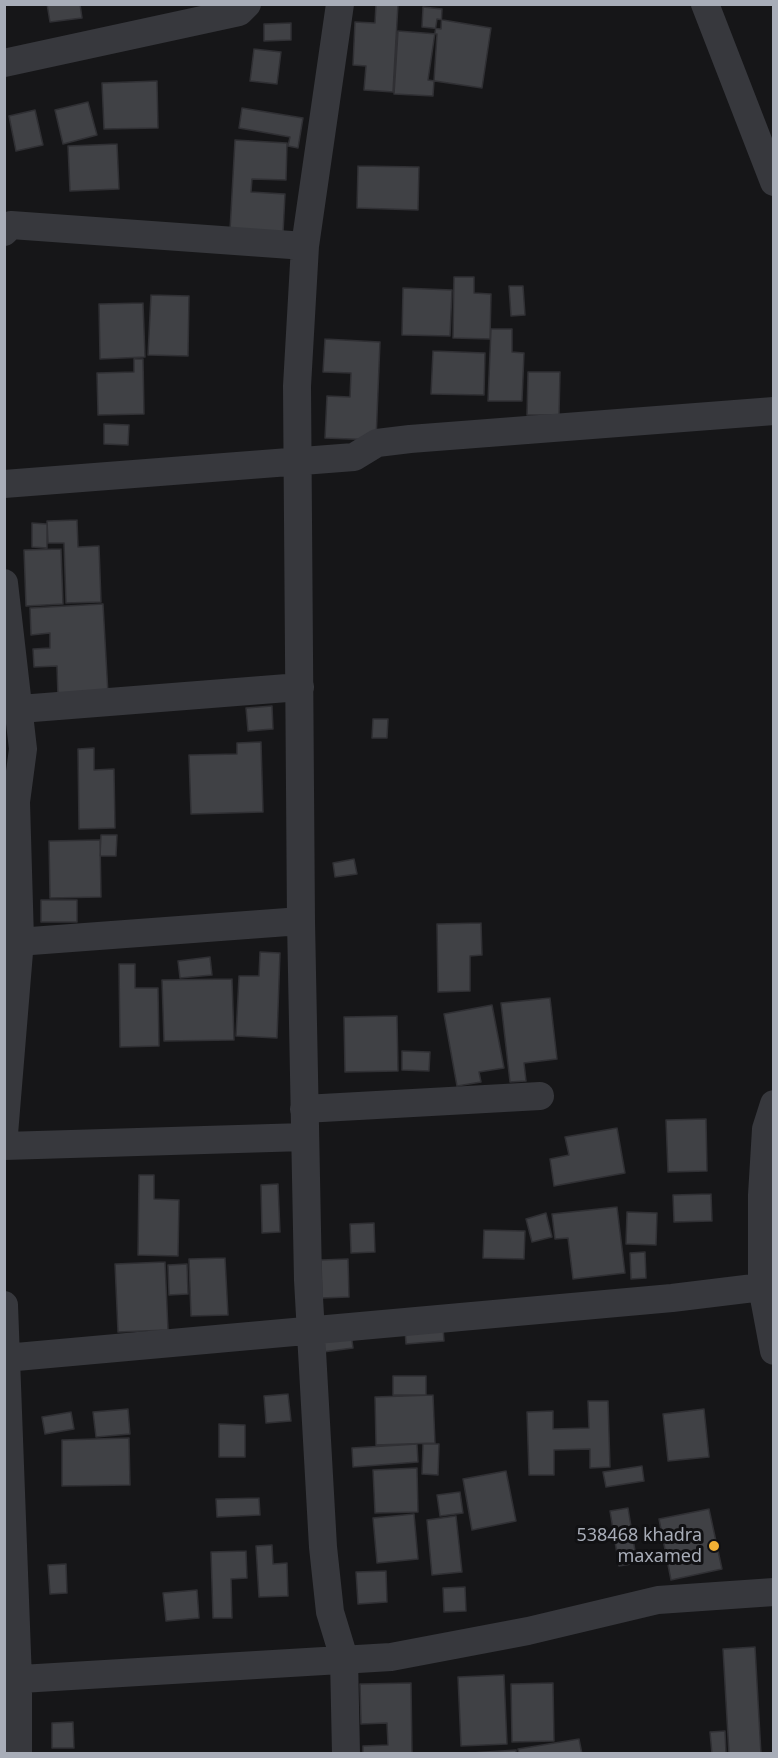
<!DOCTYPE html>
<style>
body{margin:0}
#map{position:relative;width:778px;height:1758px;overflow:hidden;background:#161618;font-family:"Noto Sans",sans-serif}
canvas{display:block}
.frame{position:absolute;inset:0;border:6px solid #a8adb8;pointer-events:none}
</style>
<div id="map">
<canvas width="778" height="1758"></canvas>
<div class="frame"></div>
</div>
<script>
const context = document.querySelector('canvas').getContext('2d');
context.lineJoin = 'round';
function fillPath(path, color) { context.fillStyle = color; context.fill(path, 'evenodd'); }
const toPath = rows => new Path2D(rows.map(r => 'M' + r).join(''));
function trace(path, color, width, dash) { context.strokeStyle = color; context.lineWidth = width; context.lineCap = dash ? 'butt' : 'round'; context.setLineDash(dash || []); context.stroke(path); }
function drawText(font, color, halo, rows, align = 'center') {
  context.font = font + ' "Noto Sans",sans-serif'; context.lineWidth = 6; context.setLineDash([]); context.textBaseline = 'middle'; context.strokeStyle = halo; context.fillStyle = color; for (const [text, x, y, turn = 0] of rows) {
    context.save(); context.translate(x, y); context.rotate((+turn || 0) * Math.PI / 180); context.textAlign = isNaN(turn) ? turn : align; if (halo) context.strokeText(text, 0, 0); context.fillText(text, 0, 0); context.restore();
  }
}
const building = toPath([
 [47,4,80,4,82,18,50,22,47,4],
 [376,4,398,4,393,92,364,90,366,66,353,65,355,22,375,23,376,4],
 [423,7,442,9,441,29,422,27,423,7],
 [437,19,491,28,482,88,428,80,437,19],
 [291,23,291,40,264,41,264,24,291,23],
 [398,31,437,34,433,96,394,94,398,31],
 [254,49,281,52,277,84,250,81,254,49],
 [157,81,158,128,104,129,102,83,157,81],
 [88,102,97,135,63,144,55,110,88,102],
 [242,108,303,118,298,148,288,146,290,137,239,128,242,108],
 [35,110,43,145,16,151,9,116,35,110],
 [235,140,287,143,286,180,252,179,251,192,285,194,283,233,230,230,235,140],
 [117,144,119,189,70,191,68,146,117,144],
 [358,166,419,167,418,210,357,208,358,166],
 [454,277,474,277,474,293,491,294,490,339,453,338,454,277],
 [509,286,523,286,525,315,511,316,509,286],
 [403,288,452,290,450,336,402,335,403,288],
 [151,295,189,296,188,356,148,355,151,295],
 [143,303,145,357,100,359,99,304,143,303],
 [491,329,512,329,512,352,524,353,522,401,488,401,491,329],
 [325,339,380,342,376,440,325,438,327,396,350,397,351,373,323,372,325,339],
 [433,351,485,353,484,395,431,394,433,351],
 [134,359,143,359,144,414,98,415,97,373,134,372,134,359],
 [528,372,560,372,559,415,527,415,528,372],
 [104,424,129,425,128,445,104,444,104,424],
 [77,520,78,547,99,546,101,602,66,603,64,543,48,543,47,521,77,520],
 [32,523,47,524,47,548,32,547,32,523],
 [61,549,63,604,26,606,24,550,61,549],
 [103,604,108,694,58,698,57,666,34,667,33,649,50,648,50,633,31,635,30,608,103,604],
 [272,706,273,729,248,731,246,708,272,706],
 [373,719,388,719,387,738,372,738,373,719],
 [261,742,263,812,191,814,189,755,237,754,237,743,261,742],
 [94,748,94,770,114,769,115,828,79,829,78,749,94,748],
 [101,835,117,835,116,856,100,856,101,835],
 [100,840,101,897,50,898,49,841,100,840],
 [354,859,357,874,335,877,333,863,354,859],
 [41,900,77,900,77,922,41,922,41,900],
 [481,923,482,955,470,956,470,991,438,992,437,924,481,923],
 [260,952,280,953,277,1038,236,1036,239,976,259,976,260,952],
 [210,957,212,975,180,978,178,961,210,957],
 [119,964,135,964,135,988,158,988,159,1046,120,1047,119,964],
 [232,979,234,1040,164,1041,162,980,232,979],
 [550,998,557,1059,524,1063,526,1081,510,1082,501,1003,550,998],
 [492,1005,504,1068,479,1072,481,1082,457,1086,444,1014,492,1005],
 [397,1016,398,1071,345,1072,344,1017,397,1016],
 [402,1051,430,1052,429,1071,402,1070,402,1051],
 [706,1119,707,1171,668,1172,666,1120,706,1119],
 [617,1128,625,1173,554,1186,550,1159,569,1155,565,1137,617,1128],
 [139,1175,154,1175,154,1199,179,1200,178,1256,138,1255,139,1175],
 [278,1184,280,1232,262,1233,261,1185,278,1184],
 [711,1194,712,1221,674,1222,673,1195,711,1194],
 [617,1207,625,1273,573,1279,568,1238,555,1239,552,1214,617,1207],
 [627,1212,657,1213,656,1245,626,1244,627,1212],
 [546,1213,552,1237,532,1242,526,1219,546,1213],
 [374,1223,375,1252,351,1253,350,1224,374,1223],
 [484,1230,525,1231,524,1259,483,1258,484,1230],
 [645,1252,646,1278,631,1279,630,1253,645,1252],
 [225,1258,228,1315,191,1316,189,1259,225,1258],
 [348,1259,349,1297,322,1298,321,1260,348,1259],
 [165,1262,168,1330,118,1332,115,1264,165,1262],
 [187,1264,188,1294,169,1295,168,1265,187,1264],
 [442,1314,444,1341,406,1344,404,1315,442,1314],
 [350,1326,353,1348,323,1352,320,1330,350,1326],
 [393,1376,426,1376,426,1395,393,1395,393,1376],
 [288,1394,291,1421,266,1423,264,1396,288,1394],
 [433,1395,435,1443,376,1445,375,1397,433,1395],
 [588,1401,608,1401,610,1467,590,1468,590,1449,554,1450,554,1475,529,1475,527,1412,553,1411,553,1429,589,1428,588,1401],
 [128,1409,130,1434,96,1437,93,1412,128,1409],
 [704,1409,709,1457,668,1461,663,1414,704,1409],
 [71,1412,74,1429,45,1434,42,1417,71,1412],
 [219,1424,245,1425,245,1457,219,1457,219,1424],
 [129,1438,130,1485,62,1486,62,1440,129,1438],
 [417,1444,418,1462,353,1467,352,1448,417,1444],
 [423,1444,439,1444,438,1475,422,1474,423,1444],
 [642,1466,644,1481,606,1487,603,1472,642,1466],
 [417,1468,418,1512,375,1513,373,1470,417,1468],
 [506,1471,516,1521,472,1530,463,1479,506,1471],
 [460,1492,463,1513,440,1516,437,1495,460,1492],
 [259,1498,260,1515,217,1517,216,1499,259,1498],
 [628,1508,637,1563,619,1566,610,1511,628,1508],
 [709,1509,722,1569,671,1580,659,1519,709,1509],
 [414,1514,418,1559,377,1563,373,1518,414,1514],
 [456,1516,462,1572,432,1575,427,1520,456,1516],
 [272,1545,273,1564,287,1563,288,1596,259,1597,256,1546,272,1545],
 [246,1551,247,1578,231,1579,232,1618,213,1618,211,1552,246,1551],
 [66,1564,67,1593,50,1594,48,1565,66,1564],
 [386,1571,387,1602,358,1604,356,1572,386,1571],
 [465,1587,466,1611,444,1612,443,1588,465,1587],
 [197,1590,199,1618,166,1621,163,1593,197,1590],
 [755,1647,761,1754,729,1754,723,1649,755,1647],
 [504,1675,507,1744,461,1746,458,1677,504,1675],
 [411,1683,412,1754,363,1754,363,1746,388,1745,387,1723,361,1724,360,1684,411,1683],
 [553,1683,554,1741,512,1742,511,1684,553,1683],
 [73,1722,74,1748,52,1748,52,1723,73,1722],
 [725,1731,726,1754,712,1754,710,1732,725,1731],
 [579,1739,582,1754,519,1754,518,1749,579,1739],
 [516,1750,516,1754,471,1754,471,1753,516,1750]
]);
const minor = toPath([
 [340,4,305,246,297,386,301,921,308,1280,323,1547,330,1612,344,1658,346,1754],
 [705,4,774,182],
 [4,63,239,12,247,4],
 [4,232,11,225,305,246],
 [4,484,354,457,377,443,410,439,774,411],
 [4,583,23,749,16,802,20,940,4,1134],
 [20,709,300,687],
 [4,943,301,921],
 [774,1104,766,1129,762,1195,762,1287,774,1351],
 [304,1109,540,1096],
 [4,1146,305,1137],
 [4,1305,18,1680,18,1754],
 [5,1358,672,1298,762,1287],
 [4,1680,391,1657,528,1631,658,1600,774,1592]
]);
const markers = [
 [714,1546,6,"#f2b134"]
];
const poiNames = [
 ["538468 khadra",702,1536],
 ["maxamed",702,1557]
];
fillPath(building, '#404145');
trace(building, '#303034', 1.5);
trace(minor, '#37383d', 28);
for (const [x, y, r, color] of markers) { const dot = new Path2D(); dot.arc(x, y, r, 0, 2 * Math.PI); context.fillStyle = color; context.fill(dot); trace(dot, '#111113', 2); }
drawText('18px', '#a8adb8', '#111113', poiNames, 'right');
</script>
